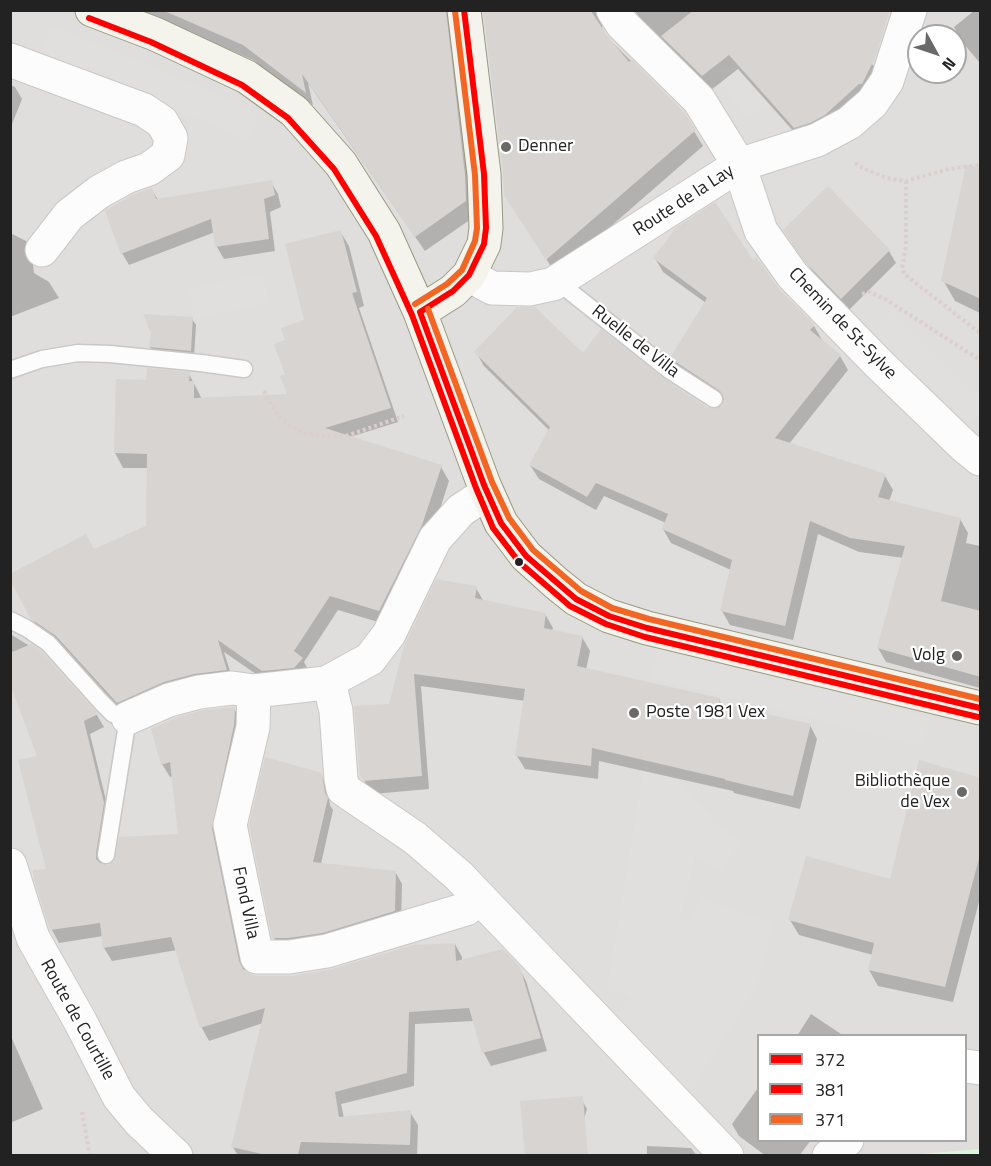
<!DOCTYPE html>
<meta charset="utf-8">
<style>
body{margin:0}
#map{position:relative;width:991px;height:1166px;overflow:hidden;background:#f0eeeb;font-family:"Titillium Web",sans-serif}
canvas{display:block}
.frame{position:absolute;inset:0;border:12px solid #222;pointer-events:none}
.legend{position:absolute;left:757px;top:1034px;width:210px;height:108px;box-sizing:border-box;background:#fff;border:2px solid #a7a7a7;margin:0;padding:8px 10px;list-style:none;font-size:18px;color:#222}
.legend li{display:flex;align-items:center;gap:12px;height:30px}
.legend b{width:30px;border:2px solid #a7a7a7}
.north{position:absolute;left:907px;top:24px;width:60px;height:60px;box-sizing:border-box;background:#fff;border:2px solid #a7a7a7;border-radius:50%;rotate:130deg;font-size:16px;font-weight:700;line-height:24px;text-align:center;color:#222}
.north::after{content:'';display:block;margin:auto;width:21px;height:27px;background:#6a6968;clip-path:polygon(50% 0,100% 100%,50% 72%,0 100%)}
</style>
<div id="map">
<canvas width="991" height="1166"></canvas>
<div class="frame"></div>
<ul class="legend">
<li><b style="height:8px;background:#f00"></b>372</li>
<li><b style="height:8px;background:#f00"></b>381</li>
<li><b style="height:8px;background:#f26522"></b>371</li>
</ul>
<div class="north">N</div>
</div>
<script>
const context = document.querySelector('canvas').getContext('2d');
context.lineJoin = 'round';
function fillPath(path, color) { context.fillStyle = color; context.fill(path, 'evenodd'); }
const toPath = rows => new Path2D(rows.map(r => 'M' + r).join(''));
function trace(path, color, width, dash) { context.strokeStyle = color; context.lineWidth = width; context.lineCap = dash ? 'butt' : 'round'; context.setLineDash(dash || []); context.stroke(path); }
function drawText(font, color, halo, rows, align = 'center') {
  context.font = font + ' "Titillium Web",sans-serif'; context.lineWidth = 4.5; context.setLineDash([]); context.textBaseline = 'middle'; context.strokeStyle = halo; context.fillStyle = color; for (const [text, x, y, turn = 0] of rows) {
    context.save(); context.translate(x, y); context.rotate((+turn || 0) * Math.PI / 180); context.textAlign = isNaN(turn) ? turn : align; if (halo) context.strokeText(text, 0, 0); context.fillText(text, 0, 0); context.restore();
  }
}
const residential = toPath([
 [11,11,980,11,980,1155,11,1155],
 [919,36,955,36,955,72,919,72],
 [758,1036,966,1036,966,1140,758,1140]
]);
const park = toPath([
 [980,1149,980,1155,909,1155]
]);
const parking = toPath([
 [52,25,237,102,260,118,249,140,39,54],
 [739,57,769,104,745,119,716,71],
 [262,273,268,303,195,319,188,289],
 [892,311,980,398,980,411,963,429,868,335],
 [659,647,930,717,923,747,651,677],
 [644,767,674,775,720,826,741,843,721,871,695,856,680,920,690,922,701,897,773,924,758,983,691,1093,609,1019,630,996,607,990]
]);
const shadow = toPath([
 [138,10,461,10,474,217,425,251,308,83,313,105,253,60],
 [484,10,610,10,604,17,602,28,607,37,683,113,703,146,556,274,514,210,504,172],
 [634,10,813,10,874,66,892,10,906,10,882,74,803,142,738,69,711,90,647,27],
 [975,10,980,10,980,63,963,43,954,27],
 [10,85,15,87,22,99,10,129],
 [271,182,278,194,281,207,270,212,275,251,224,259,217,247,215,232,129,265,122,253,152,190,158,200],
 [828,189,889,251,896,263,849,310,816,276,792,243],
 [980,198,980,313,955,301,943,280],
 [340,231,349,246,364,306,359,308,398,422,350,437,441,467,449,481,430,540,388,625,338,610,304,662,310,673,272,685,224,652,234,684,127,717,66,650,41,633,32,618,94,551,147,527,148,468,123,468,115,453,117,381,148,382,189,374,202,399,289,395,286,341,306,321],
 [10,233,26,241,36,258,33,265,34,273,49,282,59,298,10,317],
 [655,258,753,263,814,326,822,340,840,356,848,370,789,444,885,476,893,490,889,501,960,519,968,533,966,543,980,546,980,688,886,662,878,648,904,558,859,552,818,534,793,640,730,625,722,611,731,570,671,543,663,529,666,523,604,496,596,510,539,479,530,465,550,431,484,366,476,352,583,356,662,380,708,409,714,411,724,406,725,401,680,372,672,358,706,303,663,272],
 [192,319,196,325,194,357,154,353,150,347],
 [476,588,484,602,545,614,553,628,552,631,582,637,590,651,586,670,719,699,722,705,810,725,817,739,800,809,734,793,733,791,599,761,598,779,525,769,517,756,525,701,421,686,429,789,373,794,361,776,390,705],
 [10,634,40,652,97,715,104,727,90,734,110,817,102,865,110,867,180,836,173,776,170,777,162,764,234,709,241,722,218,842,245,972,256,977,292,977,333,970,455,944,462,957,462,961,519,968,526,981,547,1051,491,1066,484,1053,474,1021,415,1024,414,1086,341,1104,344,1118,410,1112,418,1125,417,1156,238,1156,233,1147,263,1023,209,1041,202,1028,177,950,112,961,104,948,103,936,59,943,52,930,33,871,48,870,39,757,10,679],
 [321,774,327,786,330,805,333,810,321,864,396,873,402,884,401,922,280,949,274,938],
 [980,779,980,898,953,1002,878,986,869,970,873,955,799,935,790,920,891,881],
 [811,1014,844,1036,797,1036],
 [10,1034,43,1109,10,1123],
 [758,1088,758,1140,811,1140,799,1156,766,1156,739,1136,732,1124],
 [580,1097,587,1109,573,1156,527,1156,522,1102],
 [647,1146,691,1148,697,1156,647,1156]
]);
const building = toPath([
 [162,10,446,10,465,175,466,201,415,237,302,74,306,93,243,45],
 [483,10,591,11,606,34,629,62,632,60,684,112,696,130,546,260,504,195,503,172],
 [694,10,890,10,875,58,862,84,859,84,825,115,810,123,794,128,729,55,702,76,661,36],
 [966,165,981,167,981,299,941,281],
 [272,180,275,195,264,199,269,239,215,247,211,219,121,254,105,211,134,194,152,188,156,199],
 [828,186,890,250,841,299,807,264,783,230],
 [715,202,753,260,756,257,779,289,815,325,810,330,841,355,775,438,886,474,878,497,961,518,941,601,981,611,981,677,877,648,905,546,850,538,810,521,785,626,720,611,732,560,662,529,668,514,596,483,587,497,529,465,550,427,474,352,517,307,535,307,583,353,601,329,663,378,708,408,714,409,722,405,724,399,720,391,670,358,707,298,653,258,676,228],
 [341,230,357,292,352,293,391,408,325,428,442,465,422,525,379,611,330,596,294,651,303,658,294,668,262,671,218,640,227,670,194,674,164,682,117,703,56,636,31,619,10,580,10,574,86,534,94,549,146,526,147,454,114,453,116,379,146,380,147,368,190,372,189,381,194,381,194,398,287,394,280,376,285,374,274,344,285,340,281,328,304,320,285,244],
 [143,314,193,317,191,351,149,347,151,333],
 [436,579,477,586,475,598,546,613,544,628,583,636,577,666,720,698,719,703,811,724,793,796,725,780,725,779,592,748,591,766,515,756,525,689,414,674,422,776,364,781,360,776,354,706,389,704,404,646],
 [31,644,41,651,98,714,84,721,104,803,96,853,96,859,100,863,109,865,114,861,119,837,178,834,170,762,161,765,151,729,175,718,203,710,235,707,234,725,212,828,239,961,243,969,249,974,256,976,292,976,332,969,413,945,455,943,456,961,503,949,520,967,541,1038,482,1053,469,1008,409,1012,407,1073,335,1092,339,1117,411,1110,410,1145,301,1142,298,1155,267,1155,231,1147,265,1008,200,1028,171,937,103,948,100,923,50,930,34,879,33,870,46,869,18,760,37,756,10,684,10,653],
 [265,757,322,773,325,793,328,798,313,862,396,871,395,911,323,933,288,938,272,938,249,825],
 [919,760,981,778,981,851,945,987,868,970,874,943,788,920,806,856,890,879],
 [583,1096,588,1155,525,1155,520,1101]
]);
const path = toPath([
 [855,163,863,168,886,178,906,181,949,169,980,165],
 [906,181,906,245,902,268,904,274,980,333],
 [862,294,869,292,885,299,980,360],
 [264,391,275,412,287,424,303,433,323,436,346,436,404,416],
 [82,1112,90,1156]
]);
const lane = toPath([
 [558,282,669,370,714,399],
 [10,370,42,359,78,353,110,354,201,363,244,369],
 [10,620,26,628,48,643,101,702,113,714,128,718,106,855]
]);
const street = toPath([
 [613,10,622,24,699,100,739,165,761,231,793,276,879,364,964,446,980,459],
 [10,60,144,110,162,122,171,138,168,155,149,169,126,177,99,192,69,215,42,250],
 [469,275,492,288,530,289,553,284,739,165,817,140,849,123,872,103,887,81,910,10],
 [329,682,336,711,341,779,343,789,415,838,459,876,727,1156],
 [254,691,253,727,230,825,257,957,289,957,327,951,466,909,480,899],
 [128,718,169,700,199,692,232,688,254,691,326,683,370,659,389,634,435,539,461,510,487,493],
 [10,865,33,938,80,1021,119,1097,139,1121,176,1156],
 [966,1066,980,1068],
 [829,1156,847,1140]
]);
const secondary = toPath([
 [92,10,155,34,247,77,294,111,341,164,384,232,420,312,484,485,501,523,526,556,556,583,576,599,609,616,647,628,980,708],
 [420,312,453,291,469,275,484,244,486,228,484,174,464,10]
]);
const bus1 = toPath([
 [420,312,484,485,501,523,526,556,576,599,609,616,647,628,980,708],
 [420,312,453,291,469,275,484,244,486,228,484,174,464,10]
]);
const bus2 = toPath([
 [89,18,151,42,242,85,288,118,334,169,376,236,412,315,476,488,493,528,519,562,570,606,606,624,645,637,978,717]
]);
const bus3 = toPath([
 [415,304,447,284,462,270,475,241,477,228,475,175,455,11],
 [428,309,492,482,509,518,533,550,581,591,612,608,649,619,980,699]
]);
const markers = [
 [506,147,6,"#6a6968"],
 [519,562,5,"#222"],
 [957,656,6,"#6a6968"],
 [634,713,6,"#6a6968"],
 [962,792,6,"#6a6968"]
];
const poiNames = [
 ["Denner",518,147],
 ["Volg",945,656,"right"],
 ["Poste 1981 Vex",646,713],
 ["Bibliothèque",950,782,"right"],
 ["de Vex",950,803,"right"]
];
const streetNames = [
 ["Route de la Lay",684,201,-33],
 ["Chemin de St-Sylve",842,324,46],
 ["Ruelle de Villa",635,342,38],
 ["Fond Villa",245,903,78],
 ["Route de Courtille",77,1020,61]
];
fillPath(residential, '#dfdedc');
fillPath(park, '#daf5da');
fillPath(parking, '#e0dfde');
fillPath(shadow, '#0003');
fillPath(building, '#d7d4d2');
trace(lane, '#c9c8c7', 19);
trace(street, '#c9c8c7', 35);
trace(secondary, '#999a82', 35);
trace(path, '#dccecd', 4, [3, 3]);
trace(lane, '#fdfcfc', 16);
trace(street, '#fdfcfc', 33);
trace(secondary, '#f4f4ed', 33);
trace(bus1, '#f00', 6);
trace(bus2, '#f00', 6);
trace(bus3, '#f26522', 6);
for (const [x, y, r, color] of markers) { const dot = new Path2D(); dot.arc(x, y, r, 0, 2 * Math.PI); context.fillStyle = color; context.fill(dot); trace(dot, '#fff', 2); }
drawText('18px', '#222', '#fff', poiNames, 'left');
drawText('18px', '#222', '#fff', streetNames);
</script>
